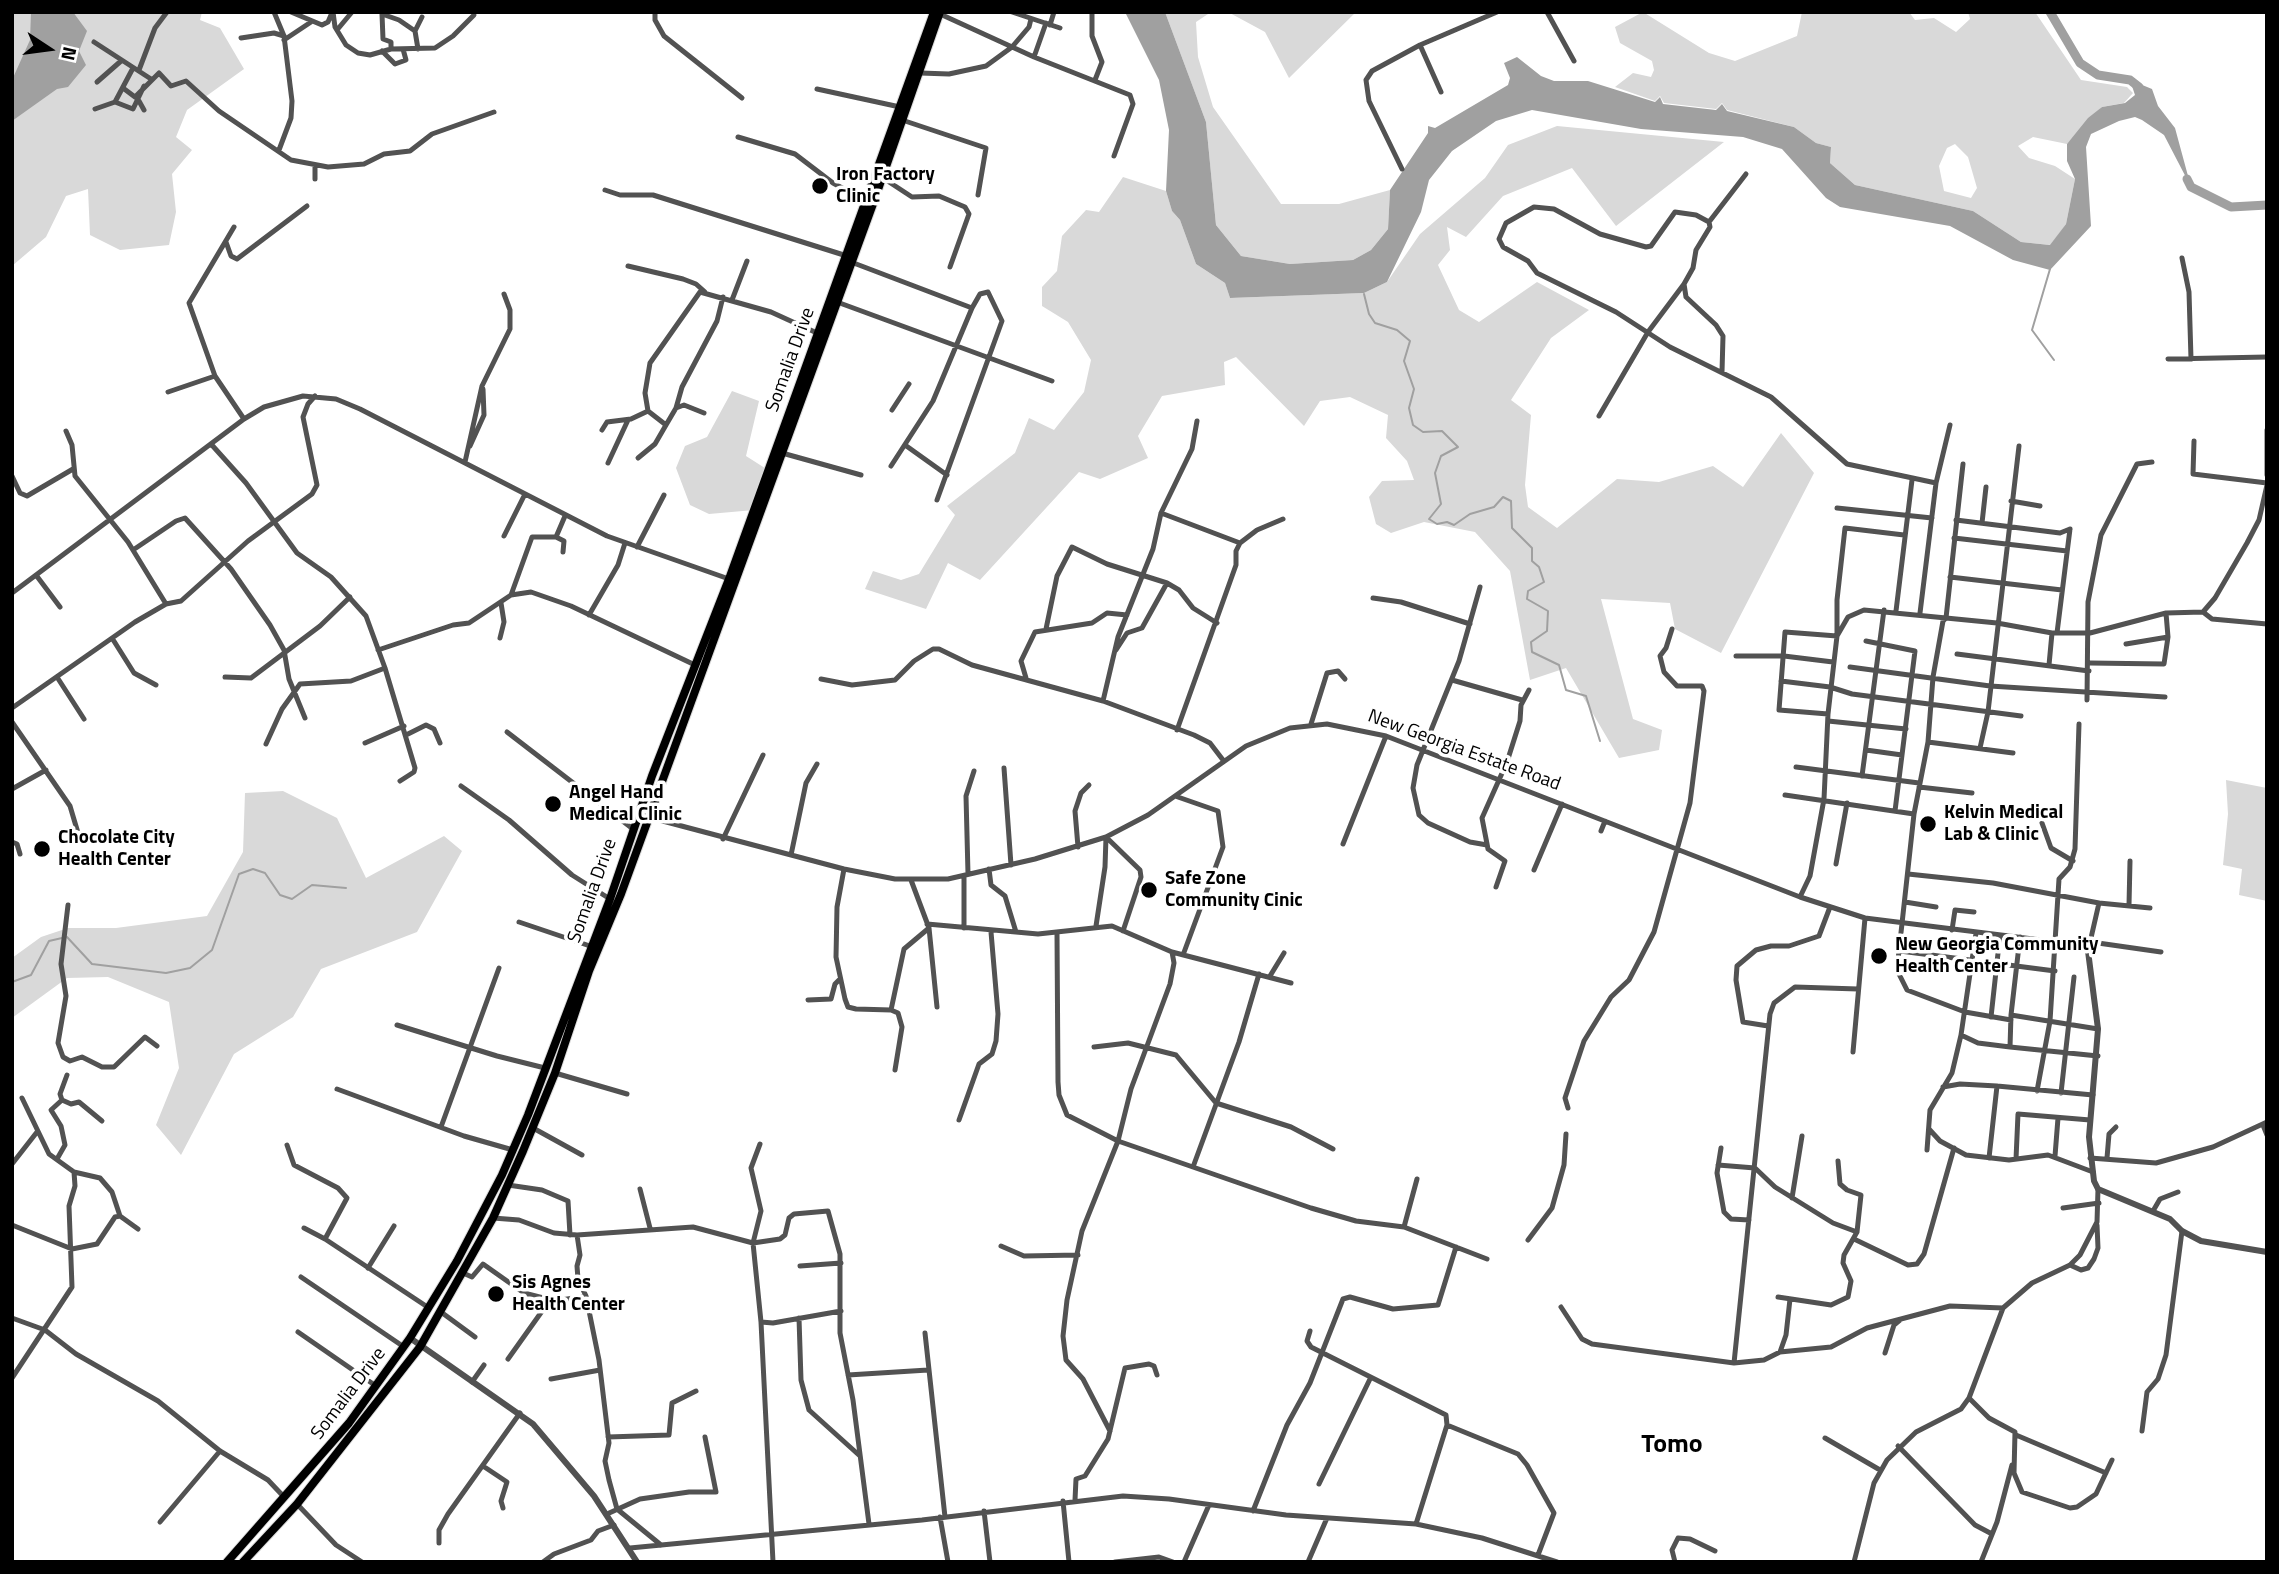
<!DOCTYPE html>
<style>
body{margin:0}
#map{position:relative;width:2279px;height:1574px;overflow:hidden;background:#fff;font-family:"Titillium Web",sans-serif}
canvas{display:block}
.frame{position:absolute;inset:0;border:14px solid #000;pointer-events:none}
.north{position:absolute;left:14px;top:14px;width:70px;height:70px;-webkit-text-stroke:5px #fff;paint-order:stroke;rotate:103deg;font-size:19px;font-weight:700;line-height:28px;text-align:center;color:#000}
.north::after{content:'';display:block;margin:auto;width:24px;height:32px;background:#000;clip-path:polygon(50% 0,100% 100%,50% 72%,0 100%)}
</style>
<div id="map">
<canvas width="2279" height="1574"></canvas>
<div class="frame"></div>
<div class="north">N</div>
</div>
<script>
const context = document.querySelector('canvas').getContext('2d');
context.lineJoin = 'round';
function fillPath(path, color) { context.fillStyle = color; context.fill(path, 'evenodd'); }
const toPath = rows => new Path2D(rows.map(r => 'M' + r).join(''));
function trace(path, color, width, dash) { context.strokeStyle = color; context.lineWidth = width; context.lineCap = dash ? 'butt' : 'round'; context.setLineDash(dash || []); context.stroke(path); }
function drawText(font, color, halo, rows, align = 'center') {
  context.font = font + ' "Titillium Web",sans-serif'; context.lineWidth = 7; context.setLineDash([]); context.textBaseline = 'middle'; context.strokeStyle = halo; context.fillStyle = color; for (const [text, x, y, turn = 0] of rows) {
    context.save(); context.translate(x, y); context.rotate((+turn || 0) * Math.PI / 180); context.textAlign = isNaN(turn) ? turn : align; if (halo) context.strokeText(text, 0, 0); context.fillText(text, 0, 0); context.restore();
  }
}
const green = toPath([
 [12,12,202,12,200,20,220,28,244,69,187,110,176,137,192,150,172,174,176,212,169,245,120,250,90,235,88,189,66,196,46,237,12,266],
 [1165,12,1211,12,1196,22,1198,57,1213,107,1281,204,1339,204,1390,190,1388,229,1371,250,1353,260,1290,264,1241,256,1216,225,1206,122],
 [1228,12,1356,12,1289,78,1265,32],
 [1643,12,1709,53,1735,61,1797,36,1802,12,1909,12,1915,20,1934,18,1956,32,1970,19,1968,12,2035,12,2081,80,2127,87,2133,93,2124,103,2102,107,2067,144,2033,137,2018,146,2029,158,2055,166,2075,179,2066,224,2051,245,2021,242,1973,211,1855,185,1830,163,1831,147,1816,143,1794,127,1727,110,1722,103,1716,109,1664,103,1660,96,1655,101,1615,87,1633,73,1651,77,1654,70,1652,61,1620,43,1615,27],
 [1955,144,1968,157,1977,188,1971,198,1944,191,1939,166,1947,148],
 [1557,126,1724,142,1616,226,1572,168,1503,196,1466,237,1447,227,1450,250,1438,265,1459,310,1479,322,1537,282,1589,310,1551,338,1511,400,1531,415,1525,485,1528,507,1557,528,1617,479,1659,482,1713,466,1743,487,1781,433,1814,473,1721,653,1675,629,1670,603,1601,599,1633,719,1662,730,1659,750,1619,758,1566,668,1530,680,1510,571,1475,532,1424,522,1391,533,1376,524,1369,497,1382,481,1414,480,1407,461,1386,438,1388,415,1350,397,1320,401,1304,426,1236,357,1224,362,1225,385,1162,396,1138,436,1148,458,1100,479,1079,472,980,580,948,563,926,609,865,589,873,571,901,580,919,574,955,515,947,506,1015,453,1029,418,1054,430,1084,392,1091,360,1068,322,1042,306,1042,287,1057,271,1062,236,1086,210,1099,212,1123,177,1166,191,1172,211,1180,220,1196,264,1225,283,1230,298,1364,293,1387,282,1420,234,1485,178,1508,145],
 [732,391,759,401,746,456,768,470,754,510,709,514,690,505,676,468,685,446,707,437],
 [2226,780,2267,788,2267,901,2239,895,2242,869,2223,865,2228,814],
 [283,791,337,818,366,878,444,836,462,851,417,932,321,969,293,1017,234,1054,181,1155,156,1125,179,1068,169,1002,108,977,67,978,12,1018,12,958,41,937,68,928,116,928,207,916,243,852,245,793]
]);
const water = toPath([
 [31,12,73,12,87,31,79,51,86,65,68,87,57,89,12,121,12,80,30,40],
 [1125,12,1165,12,1206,122,1216,225,1241,256,1290,264,1353,260,1371,250,1388,229,1390,190,1428,133,1428,126,1435,128,1508,85,1510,78,1504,63,1517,57,1541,76,1554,81,1588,81,1655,102,1660,97,1663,104,1716,110,1722,104,1727,111,1794,127,1816,143,1831,147,1830,163,1855,185,1973,211,2021,242,2050,245,2066,224,2075,179,2067,161,2067,144,2088,118,2102,107,2125,103,2135,95,2130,80,2152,89,2158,106,2175,128,2191,187,2164,135,2142,120,2135,117,2119,121,2091,134,2086,147,2091,226,2050,270,2013,260,1950,226,1840,207,1826,198,1782,149,1743,137,1641,129,1532,110,1496,121,1452,151,1429,180,1421,212,1387,282,1364,293,1230,298,1225,283,1196,264,1180,220,1172,211,1166,191,1169,130,1159,80]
]);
const stream = toPath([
 [2050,269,2032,330,2054,360],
 [1364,294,1369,314,1375,323,1397,330,1410,341,1404,361,1414,389,1409,408,1413,425,1423,432,1442,431,1458,447,1441,456,1435,473,1441,504,1429,519,1437,524,1447,522,1454,525,1470,514,1494,507,1503,497,1511,501,1512,528,1532,548,1532,561,1539,567,1544,582,1528,591,1527,599,1548,611,1547,631,1531,642,1532,652,1559,665,1566,690,1586,696,1600,741],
 [67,937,92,964,166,973,190,968,212,950,239,874,253,869,265,873,280,895,292,899,312,885,346,888],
 [12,982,31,975,49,941,62,938]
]);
const river = toPath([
 [2050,12,2080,63,2098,75,2130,80,2139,87],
 [2187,179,2191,187,2231,207,2267,205]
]);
const minor = toPath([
 [274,12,284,36,292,101,291,118,279,150],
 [291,12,322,25,328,22,331,15],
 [333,12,335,27,346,45,358,53,370,55,391,49,435,48,453,36,474,15],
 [655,12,655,20,664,36,742,98],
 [1012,12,1060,28],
 [1092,12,1092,36,1102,62,1095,80],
 [1547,12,1574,61],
 [940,14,1034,57,1130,95,1133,104,1114,156],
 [1050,25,1054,12],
 [337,30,352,12],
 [241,38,274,33,284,36],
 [284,40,311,22],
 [94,42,151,79],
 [1420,45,1441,92],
 [391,49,391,42,383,39,382,14,399,20,415,31],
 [418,49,415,31,422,17],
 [382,51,395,64,406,60,403,49],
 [1034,57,1046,23],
 [139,70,155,28,167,12],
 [920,73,949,74,986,66,1012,47,1029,27,1031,19],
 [97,82,121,61],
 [123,88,135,97,159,73,171,86,186,81,219,111,291,160,328,167,364,164,384,154,410,151,432,134,494,112],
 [817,89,900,107],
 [139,101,144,110],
 [115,102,133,68],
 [95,109,115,102,133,109,144,86],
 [902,120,986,148,978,195],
 [738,137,795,154,833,183,866,201],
 [315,166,315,179],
 [1402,169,1369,101,1366,80,1372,71,1420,45,1497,12],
 [883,178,912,197,939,196,965,207,969,214,950,267],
 [605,190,620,195,653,195,847,256],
 [1709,222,1696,215,1675,212,1651,246,1646,247,1600,234,1554,209,1534,207,1506,223,1499,239,1503,247,1528,261,1537,273,1616,312,1670,347,1771,397,1847,464,1936,483],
 [234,227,189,303,215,376,244,419],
 [226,242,231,256,237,259,307,206],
 [2182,258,2189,292,2191,359],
 [851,262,972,308],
 [628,266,683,279,696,284,705,292],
 [732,300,747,261],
 [837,302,1052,381],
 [2168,359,2267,357],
 [1722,372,1723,336,1716,325,1686,297,1684,284,1693,268,1696,250,1710,227,1709,222,1746,174],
 [168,392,215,376],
 [676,408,682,387,717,321,723,297],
 [892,410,909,384],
 [1599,416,1648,332,1684,284],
 [666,425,676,408,684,405,704,413],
 [602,430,607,422,631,419,648,411],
 [2267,430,2267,475],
 [66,431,72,445,75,476,128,542,166,604],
 [2194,441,2193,474,2267,483],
 [211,444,246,483,297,553,331,577,366,616,385,668,415,768,414,772,400,781],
 [905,445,947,475],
 [470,446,484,415,483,389],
 [782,453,861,475],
 [638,458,655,444,666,425,648,411,645,393,650,363,700,292,771,312,817,333],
 [465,462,482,386,510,329,510,310,504,294],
 [608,463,628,420],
 [891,466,933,401,972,308,980,294,988,292,1002,321,937,500],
 [12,476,20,493,27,496,73,469],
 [2011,501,2040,506],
 [1837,508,1932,518],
 [1161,513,1240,543],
 [1956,520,2060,533,2070,529],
 [1982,523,1986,487],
 [504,536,525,494],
 [1954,538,2067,551],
 [637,547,664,495],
 [133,550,176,521,185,518,231,569,270,625,284,650,289,679,305,718],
 [563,552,564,541,556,537,565,516],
 [36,575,60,607],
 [1950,577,2062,590],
 [1480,587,1459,661,1417,765,1413,788,1419,815,1428,823,1470,842,1487,845],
 [12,593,244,419,264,407,303,396,336,399,360,409,607,536,729,579],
 [511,595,532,537,556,537],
 [1373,598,1401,602,1470,624],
 [1896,611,1912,480],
 [2203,612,2212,619,2267,624],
 [1920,613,1936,483,1950,425],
 [589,615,618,565,625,543],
 [1046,629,1057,576,1072,547,1107,564,1167,583,1179,590,1193,608,1217,623],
 [2057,633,2070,529],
 [112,638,134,673,156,685],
 [500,638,504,622,501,603],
 [1866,641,1915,651,1895,811],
 [2126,644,2168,637],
 [378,650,453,625,469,623,511,595,531,592,571,606,695,665],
 [1116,650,1127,633,1142,628,1167,583],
 [1957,654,2089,671],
 [1736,656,1784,656,1833,662],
 [2090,663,2164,664,2168,637,2166,613],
 [2049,665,2052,633],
 [1850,667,1990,686,2165,697],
 [57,677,84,719],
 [225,677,251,678,320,626,350,597],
 [1026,678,1021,661,1035,632,1092,623,1107,613,1127,615],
 [821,679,852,685,895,680,914,661,933,649,939,649,972,665,1103,701,1194,735,1210,743,1223,760],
 [1452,680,1522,700],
 [1781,681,1830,687,1852,694,2021,716],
 [2087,700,2088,602,2101,535,2137,464,2152,462],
 [1103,701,1118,637,1153,549,1161,513,1192,449,1197,421],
 [12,708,135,622,166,604,181,601,248,541,312,494,317,485,303,417,308,404,315,396],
 [1828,714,1779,710,1785,632,1837,636,1837,600,1845,528,1904,535],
 [1828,721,1906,729],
 [12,722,70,806,81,843],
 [1311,724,1327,673,1338,671,1345,679],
 [1177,730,1236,565,1236,551,1240,543,1257,530,1283,519],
 [507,732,633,829],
 [406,735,426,725,434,729,440,743],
 [1928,742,2013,753],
 [365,743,404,726],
 [266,744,282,709,300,684,351,681,385,668],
 [1980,748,1988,712,2019,446],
 [1866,750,1902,755],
 [1796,767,1919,783],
 [1004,768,1011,865],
 [1862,776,1884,610],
 [461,786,509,820,572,875,610,899],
 [1919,787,1972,793],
 [12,789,46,770],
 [1785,795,1914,814],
 [1175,796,1218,811,1223,847,1183,955],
 [640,815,844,869,895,879,948,879,1035,859,1106,837,1148,815,1246,746,1290,728,1327,724,1386,736,1800,897,1865,918,2057,942,2084,946,2088,951,2099,903],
 [2042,823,2051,848,2073,861],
 [1601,831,1605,821],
 [1106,837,1140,870,1141,877,1123,931],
 [723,839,763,755],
 [12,842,17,844,20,854],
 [1343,844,1386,736],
 [1078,847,1075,811,1081,793,1089,785],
 [791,855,806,783,817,764],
 [1836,864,1847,803],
 [844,869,837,907,836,957,845,999,848,1007,856,1009,891,1010,898,1013,902,1027,895,1070],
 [989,869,991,885,1005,896,1016,932],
 [1534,870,1562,804],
 [968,874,966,796,974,771],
 [1908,874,1993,883,2099,903,2150,908],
 [964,877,964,928],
 [911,880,929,928,937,1007],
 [1496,887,1505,861,1488,849,1482,818,1507,762,1520,721,1521,705,1529,690],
 [1800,897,1810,876,1824,799,1828,714,1837,636,1848,617,1864,610,1946,618,1963,464],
 [1905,902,1936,907],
 [68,905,61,964,66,996,58,1043,63,1057,70,1061,82,1057,102,1067,114,1067,145,1037,157,1046],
 [2129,905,2130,861],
 [519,922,590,946],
 [927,924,1038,934,1112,926,1172,952,1291,983],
 [1096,926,1105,867,1106,837],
 [1952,930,1955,910,1974,912],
 [1057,934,1058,1082,1059,1095,1067,1115,1118,1141,1311,1208,1356,1221,1404,1227,1487,1259],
 [2020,937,2011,1015,2010,1047,2098,1056],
 [2091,942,2161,952],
 [1900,951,2055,971],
 [1270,976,1284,953],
 [808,1000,831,999,835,984,840,979],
 [891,1010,904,949,929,928],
 [2011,1015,2098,1029],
 [1991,1017,2000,935],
 [2011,1020,1965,1012,1907,990,1899,974,1898,960,1914,814,1928,742,1933,677,1943,621,1946,618,1997,623,2052,633,2090,633,2166,613,2203,612,2215,598,2247,543,2259,520,2267,485],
 [397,1025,497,1056,545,1068],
 [1768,1026,1743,1022,1736,980,1737,966,1756,950,1771,946,1789,946,1819,936,1830,907],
 [1961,1035,1978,1043,2010,1047],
 [1094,1047,1128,1043,1176,1055,1216,1103,1291,1127,1333,1149],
 [1853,1052,1865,918],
 [555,1073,627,1094],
 [67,1075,60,1094,62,1100,71,1104,79,1102,102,1121],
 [1943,1087,1960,1084,1997,1086,2093,1095],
 [337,1089,464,1136,513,1150],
 [2037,1091,2050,1021,2059,879,2070,867,2075,849,2079,724],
 [2061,1093,2074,977],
 [22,1098,49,1154,74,1172,100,1178,112,1192,120,1216],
 [1568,1108,1565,1098,1584,1041,1611,997,1629,980,1654,932,1690,803,1704,691,1702,686,1677,686,1664,672,1660,656,1666,648,1672,629],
 [959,1120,979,1064,992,1054,996,1041,998,1014,991,932],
 [2263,1125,2267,1135],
 [441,1127,499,968],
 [533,1128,582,1155],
 [1929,1129,1940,1141,1966,1155,2009,1160,2048,1155,2093,1172],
 [760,1144,751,1168,761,1211,753,1243,761,1322,773,1562],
 [287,1145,294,1165,338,1188,347,1198,325,1239],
 [1721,1148,1717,1173,1724,1212,1731,1219,1749,1220],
 [1927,1150,1930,1110,1952,1073,1961,1035,1976,933],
 [2055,1156,2058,1118],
 [1989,1158,1997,1086],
 [2090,1158,2156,1163,2213,1147,2267,1122],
 [2107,1158,2109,1134,2116,1127],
 [57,1159,65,1145,61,1126,51,1110,62,1100],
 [2016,1159,2018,1114,2090,1120],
 [12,1164,37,1132],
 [1718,1165,1755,1168,1775,1187,1833,1223,1857,1232],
 [1193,1167,1239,1042,1259,974],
 [508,1185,542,1190,568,1201,570,1235],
 [640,1189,650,1228],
 [1792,1198,1802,1136],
 [2063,1208,2099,1203],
 [2153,1211,2160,1199,2178,1192],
 [493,1218,519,1220,554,1233,577,1235,693,1227,753,1243,780,1239,785,1235,789,1218,794,1214,828,1211,840,1254,840,1333,853,1400,869,1524],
 [12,1225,72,1249,97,1244,115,1217,120,1216,138,1229],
 [1404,1227,1417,1179],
 [304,1228,325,1239,429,1308],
 [577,1235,580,1255,577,1266,578,1279,586,1296,599,1360,609,1443,605,1461,609,1480,617,1509,661,1545],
 [1854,1239,1908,1265,1917,1264,1924,1254,1954,1148],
 [1528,1240,1552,1208,1564,1165,1566,1134],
 [1001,1246,1024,1256,1078,1255],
 [2070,1265,2081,1270,2088,1268,2094,1259,2098,1248,2097,1225],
 [800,1266,841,1263],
 [368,1268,394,1226],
 [463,1273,472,1277,483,1264,524,1293,555,1301,586,1296],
 [301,1277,404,1347],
 [1778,1297,1831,1305,1848,1297,1851,1281,1843,1263,1844,1255,1857,1232,1861,1195,1847,1190,1840,1184,1838,1161],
 [1561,1307,1582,1339,1592,1344,1734,1363,1764,1360,1780,1352,1831,1347,1867,1328,1950,1306,2003,1308],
 [441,1312,475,1337],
 [12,1318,45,1330,76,1354,158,1401,220,1451,268,1480,285,1498],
 [799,1318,801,1380,809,1410,860,1456],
 [761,1322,773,1323,841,1311],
 [1310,1331,1307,1341,1311,1347,1446,1415,1447,1425,1416,1524],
 [298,1332,376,1386],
 [925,1333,945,1517],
 [1780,1352,1786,1335,1790,1299],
 [1885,1353,1894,1325,1900,1320],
 [508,1359,550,1300],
 [1734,1363,1770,1014,1774,1003,1795,987,1858,989],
 [848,1375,928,1370],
 [12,1378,72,1287,69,1206,75,1186,74,1172],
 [551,1379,600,1370],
 [472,1382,484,1365],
 [1969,1398,1989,1418,2015,1432,2014,1473,2022,1492,2070,1508,2077,1507,2096,1494,2112,1460],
 [1447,1425,1518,1454,1527,1465,1554,1513,1538,1555],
 [1110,1431,1083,1379,1066,1360,1063,1336,1067,1300,1082,1231,1118,1141,1131,1089,1170,984,1174,963,1172,952],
 [2142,1431,2147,1392,2158,1379,2166,1355,2182,1231],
 [2016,1435,2106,1473],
 [608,1437,669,1435,672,1403,696,1391],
 [1825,1438,1880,1470],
 [1898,1446,1975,1525,1992,1534],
 [483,1466,507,1482,501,1501,503,1508],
 [1319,1484,1370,1379],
 [1075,1500,1076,1479,1085,1476,1108,1439,1125,1368,1149,1364,1154,1366,1157,1375],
 [1063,1501,1069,1562],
 [297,1504,336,1545,362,1562],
 [984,1511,990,1562],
 [1253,1511,1287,1425,1310,1383,1343,1299,1350,1297,1393,1309,1438,1305,1456,1247],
 [607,1514,640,1499,689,1492,716,1492,705,1437],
 [940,1517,948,1562],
 [160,1522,220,1451],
 [439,1543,439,1530,448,1514,520,1413],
 [630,1548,922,1520,1123,1496,1169,1499,1286,1515,1416,1524,1482,1538,1557,1562],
 [543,1562,554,1554,591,1540,598,1531,614,1525],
 [1115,1562,1159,1557,1173,1562],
 [1184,1562,1209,1505],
 [1308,1562,1327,1518],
 [1675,1562,1672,1550,1678,1538,1690,1539,1715,1551],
 [1854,1562,1874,1483,1887,1460,1916,1432,1961,1409,1969,1398,2003,1308,2032,1283,2070,1265,2080,1255,2097,1222,2098,1189],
 [1981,1562,1997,1522,2012,1465]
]);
const tertiary = toPath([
 [2088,951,2098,1029,2089,1137,2094,1181,2098,1189,2170,1219,2182,1231,2201,1241,2267,1252],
 [410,1338,533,1424,594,1496,637,1562]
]);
const primary = toPath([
 [227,1562,349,1423,410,1338,457,1261,502,1175,528,1115,610,899,652,776,729,579,934,12],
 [243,1562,297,1504,420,1347,493,1218,523,1151,555,1073,589,971,621,894,873,204,940,12]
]);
const markers = [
 [820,186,9,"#000"],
 [553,804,9,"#000"],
 [1928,824,9,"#000"],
 [42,849,9,"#000"],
 [1149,890,9,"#000"],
 [1879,956,9,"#000"],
 [496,1294,9,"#000"]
];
const poiNames = [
 ["Iron Factory",836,175],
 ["Clinic",836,197],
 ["Angel Hand",569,793],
 ["Medical Clinic",569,815],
 ["Kelvin Medical",1944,813],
 ["Lab & Clinic",1944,835],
 ["Chocolate City",58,838],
 ["Health Center",58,860],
 ["Safe Zone",1165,879],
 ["Community Cinic",1165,901],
 ["New Georgia Community",1895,945],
 ["Health Center",1895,967],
 ["Sis Agnes",512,1283],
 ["Health Center",512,1305]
];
const streetNames = [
 ["Somalia Drive",791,360,-70],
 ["New Georgia Estate Road",1464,751,20],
 ["Somalia Drive",593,891,-70],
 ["Somalia Drive",349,1394,-53]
];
const districtNames = [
 ["Tomo",1672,1446]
];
fillPath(green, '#d9d9d9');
fillPath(water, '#a0a0a0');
trace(stream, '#a0a0a0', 2);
trace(river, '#a0a0a0', 9);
trace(primary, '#dbdbdb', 10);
trace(minor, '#525252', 5);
trace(tertiary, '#525252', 6);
trace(primary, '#000', 8);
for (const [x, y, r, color] of markers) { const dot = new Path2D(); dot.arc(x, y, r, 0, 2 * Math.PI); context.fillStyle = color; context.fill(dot); trace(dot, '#fff', 2.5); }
drawText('bold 19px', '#000', '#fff', poiNames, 'left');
drawText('19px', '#000', '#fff', streetNames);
drawText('bold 26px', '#000', '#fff', districtNames);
</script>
